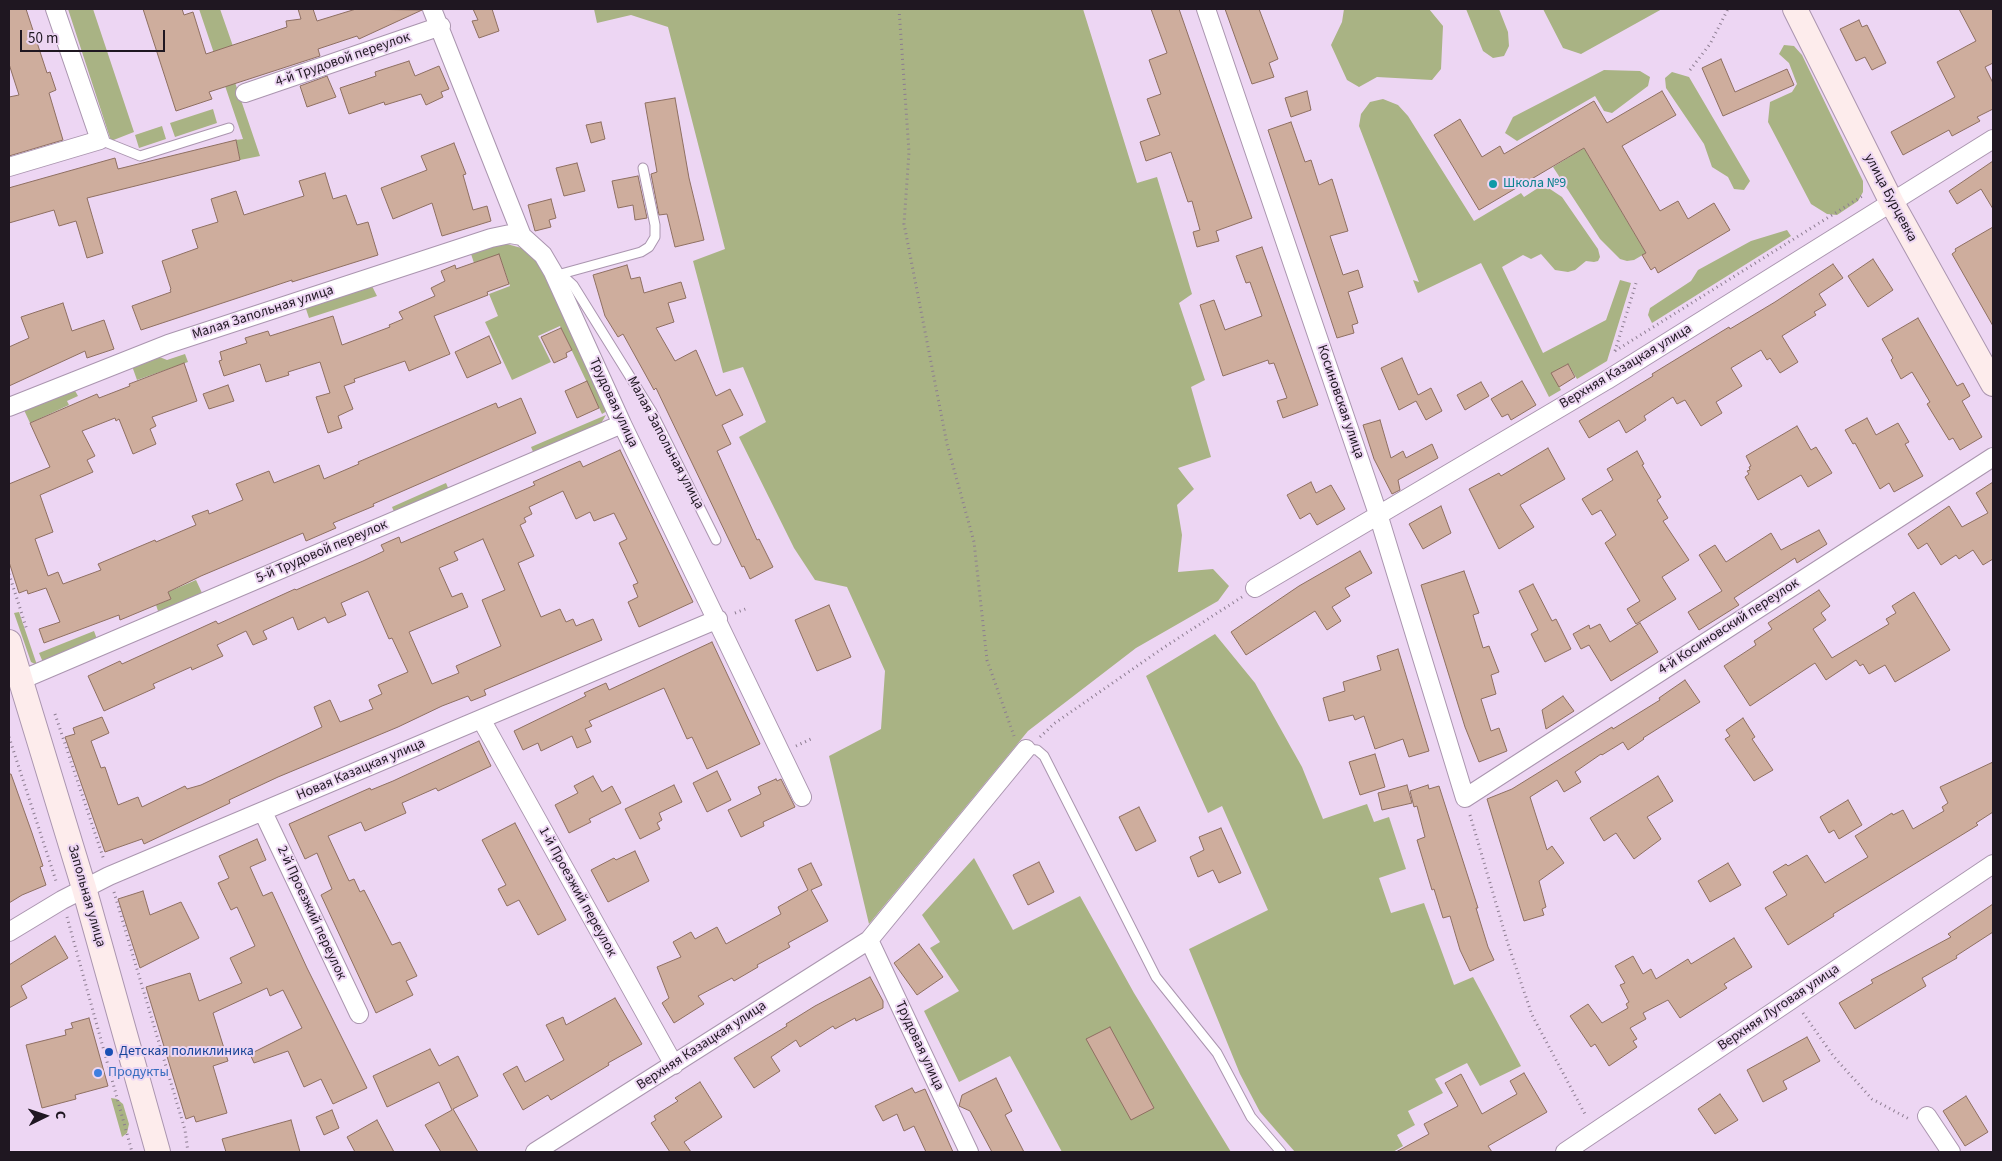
<!DOCTYPE html>
<meta charset="utf-8">
<style>
body{margin:0}
#map{position:relative;width:2002px;height:1161px;overflow:hidden;background:#edd6f3;font-family:"Source Sans 3",sans-serif}
canvas{display:block}
.frame{position:absolute;inset:0;border:10px solid #1f1721;pointer-events:none}
.north{position:absolute;left:20px;top:1091px;width:50px;height:50px;-webkit-text-stroke:4px #edd6f3;paint-order:stroke;rotate:86deg;font-size:14px;font-weight:700;line-height:20px;text-align:center;color:#1f1721}
.north::after{content:'';display:block;margin:auto;width:18px;height:22px;background:#1f1721;clip-path:polygon(50% 0,100% 100%,50% 72%,0 100%)}
.scale{position:absolute;left:20px;top:30px;width:145px;height:22px;box-sizing:border-box;border:2px solid #1f1721;border-top:0;padding-left:6px;font-size:15px;line-height:18px;white-space:nowrap;color:#1f1721;-webkit-text-stroke:4px #edd6f3;paint-order:stroke}
</style>
<div id="map">
<canvas width="2002" height="1161"></canvas>
<div class="frame"></div>
<div class="north">С</div>
<div class="scale">50 m</div>
</div>
<script>
const context = document.querySelector('canvas').getContext('2d');
context.lineJoin = 'round';
function fillPath(path, color) { context.fillStyle = color; context.fill(path, 'evenodd'); }
const toPath = rows => new Path2D(rows.map(r => 'M' + r).join(''));
function trace(path, color, width, dash) { context.strokeStyle = color; context.lineWidth = width; context.lineCap = dash ? 'butt' : 'round'; context.setLineDash(dash || []); context.stroke(path); }
function drawText(font, color, halo, rows, align = 'center') {
  context.font = font + ' "Source Sans 3",sans-serif'; context.lineWidth = 4; context.setLineDash([]); context.textBaseline = 'middle'; context.strokeStyle = halo; context.fillStyle = color; for (const [text, x, y, turn = 0] of rows) {
    context.save(); context.translate(x, y); context.rotate((+turn || 0) * Math.PI / 180); context.textAlign = isNaN(turn) ? turn : align; if (halo) context.strokeText(text, 0, 0); context.fillText(text, 0, 0); context.restore();
  }
}
const green = toPath([
 [68,9,93,9,134,132,111,141],
 [199,9,220,9,234,49,225,53,260,156,240,160,236,140,243,139],
 [594,9,1083,9,1137,183,1157,177,1192,294,1179,303,1205,380,1191,387,1211,457,1178,468,1194,489,1177,505,1182,535,1178,572,1213,569,1229,586,1218,601,1136,648,1028,731,869,924,829,756,881,729,885,671,847,587,815,580,794,548,739,437,766,422,743,367,723,373,693,261,725,249,668,27,631,15,597,23],
 [1344,9,1429,9,1443,26,1441,69,1432,80,1377,77,1359,87,1347,80,1331,45,1342,22],
 [1466,9,1499,9,1508,32,1509,46,1504,56,1493,58,1483,51],
 [1543,9,1662,9,1581,54,1563,48],
 [1784,45,1794,46,1802,55,1863,181,1863,192,1858,201,1837,215,1827,214,1811,204,1768,122,1770,102,1792,92,1797,84,1789,63,1779,54],
 [1604,70,1640,71,1650,77,1648,86,1612,113,1604,111,1595,96,1517,141,1505,133,1513,117],
 [1672,72,1689,77,1750,181,1744,190,1734,189,1728,177,1712,167,1704,144,1666,88,1665,78],
 [1383,99,1398,105,1408,116,1474,221,1521,193,1524,197,1538,188,1550,189,1562,197,1598,249,1600,257,1598,261,1594,262,1586,261,1575,270,1568,272,1555,270,1541,254,1531,259,1523,255,1502,267,1543,353,1606,320,1620,280,1631,283,1607,361,1577,379,1568,364,1552,373,1561,390,1549,397,1481,263,1418,293,1413,280,1419,282,1359,126,1361,114,1370,102],
 [213,109,217,123,175,137,170,123],
 [162,126,166,139,139,148,135,135],
 [1584,148,1646,253,1634,260,1627,261,1620,259,1600,239,1553,167],
 [1787,230,1791,236,1652,323,1648,315,1650,308,1691,281,1698,270,1751,241],
 [507,244,525,249,540,261,607,411,602,414,560,326,538,336,551,362,512,380,485,322,498,316,489,294,510,286,499,255,474,263,471,254,497,245],
 [371,284,377,296,309,318,305,306],
 [185,354,188,362,137,380,132,366,157,356,167,360],
 [74,389,78,396,67,401,69,405,30,423,24,410],
 [606,415,600,425,534,454,531,447],
 [446,483,449,490,395,514,392,507],
 [196,580,202,593,200,600,160,617,156,605,171,599,168,592],
 [19,612,37,665,31,662,14,613],
 [94,631,98,642,46,662,42,660,39,653],
 [1215,634,1255,683,1302,767,1323,819,1367,804,1374,822,1389,817,1406,869,1379,878,1391,913,1424,903,1454,985,1473,977,1521,1066,1480,1086,1467,1063,1435,1079,1443,1093,1408,1111,1415,1125,1397,1135,1403,1146,1393,1152,1295,1152,1260,1112,1240,1074,1189,949,1268,910,1222,806,1208,813,1146,676],
 [974,858,1013,930,1080,896,1134,993,1231,1152,1062,1152,1010,1056,959,1082,924,1011,959,991,930,948,940,942,922,915],
 [111,1098,117,1099,123,1104,129,1124,127,1133,122,1137]
]);
const building = toPath([
 [9,9,26,9,47,73,50,72,56,90,49,93,63,140,9,156,9,97,19,95,9,64,9,9],
 [143,9,182,9,184,15,193,12,206,54,287,27,286,21,301,19,298,9,313,9,317,21,356,9,422,10,359,39,357,36,318,49,320,56,209,92,212,99,176,111,143,9],
 [473,9,492,9,499,31,479,38,472,21,478,20,473,9],
 [1151,9,1179,9,1252,218,1216,231,1219,241,1197,247,1193,232,1200,230,1192,201,1188,202,1171,152,1146,161,1140,142,1160,135,1147,99,1161,94,1149,60,1167,53,1151,9],
 [1225,9,1259,9,1278,59,1269,63,1274,77,1252,84,1225,9],
 [1959,9,1993,9,1993,63,1985,67,1993,83,1993,109,1977,117,1980,121,1952,136,1949,130,1903,155,1891,132,1955,97,1937,62,1976,41,1959,9],
 [1859,20,1862,27,1867,25,1886,63,1872,70,1865,57,1856,61,1840,29,1859,20],
 [1721,59,1735,92,1787,69,1794,85,1723,116,1702,68,1721,59],
 [409,61,415,76,439,66,449,89,441,92,443,97,426,105,421,94,385,105,384,102,349,114,340,88,376,76,375,72,409,61],
 [327,76,336,97,307,107,300,86,327,76],
 [1307,91,1311,110,1291,117,1285,98,1307,91],
 [1662,91,1676,115,1622,146,1660,211,1678,201,1688,219,1714,203,1730,230,1658,273,1655,267,1651,270,1642,255,1646,253,1584,148,1479,210,1434,135,1460,119,1482,157,1500,146,1504,154,1594,101,1607,123,1662,91],
 [675,98,689,178,704,240,675,247,667,214,659,215,651,174,657,172,645,103,675,98],
 [601,122,605,139,591,143,586,125,601,122],
 [1291,122,1305,162,1311,160,1319,185,1332,179,1348,231,1330,236,1343,275,1358,270,1363,287,1348,292,1358,323,1352,325,1354,333,1337,338,1268,130,1291,122],
 [236,140,240,160,87,198,103,253,87,258,76,221,59,226,54,210,9,223,9,188,12,187,115,158,118,169,236,140],
 [454,143,466,174,463,175,473,210,487,206,491,221,442,236,432,203,393,219,381,188,427,170,421,156,454,143],
 [1993,161,1993,209,1981,189,1957,204,1949,191,1993,161],
 [577,163,585,191,564,196,556,168,577,163],
 [325,173,333,199,346,195,357,225,368,222,378,255,292,282,292,280,141,330,132,306,171,292,170,290,171,289,162,261,198,248,192,230,218,222,211,199,236,191,244,215,304,196,299,181,325,173],
 [638,176,647,218,635,220,633,205,618,208,612,181,638,176],
 [551,199,556,218,549,220,551,227,535,231,528,205,551,199],
 [1993,227,1993,326,1952,254,1956,251,1955,249,1993,227],
 [1262,247,1318,405,1283,418,1277,401,1287,398,1274,363,1269,364,1268,360,1223,376,1200,305,1214,300,1225,330,1262,316,1250,282,1246,283,1236,256,1262,247],
 [499,254,509,284,487,292,488,295,434,316,450,354,409,371,405,361,354,379,355,382,344,386,353,409,338,416,342,428,328,433,316,397,330,393,320,362,288,372,289,375,266,382,260,364,224,376,219,361,222,360,220,352,247,343,245,338,268,331,270,336,333,316,342,345,390,327,389,325,403,319,399,312,435,296,431,288,445,281,441,271,455,265,456,269,499,254],
 [1873,259,1893,290,1868,307,1848,276,1873,259],
 [1833,264,1843,278,1819,294,1826,305,1814,312,1816,315,1782,336,1798,362,1780,373,1770,358,1767,360,1761,350,1731,368,1742,386,1716,402,1722,413,1701,426,1685,400,1677,404,1673,397,1644,416,1646,420,1626,433,1619,420,1589,438,1579,421,1653,376,1652,374,1729,327,1730,329,1775,302,1833,264],
 [627,265,631,279,640,277,644,293,681,282,686,298,668,303,674,322,656,328,675,361,696,350,716,396,730,389,743,415,722,425,731,444,717,451,757,540,759,539,773,567,750,579,744,566,742,567,656,388,654,390,623,334,618,337,605,316,593,275,627,265],
 [63,303,72,331,104,320,114,349,87,358,85,351,9,386,9,347,29,338,21,317,63,303],
 [1918,318,1957,386,1963,383,1970,396,1962,401,1982,437,1960,450,1953,438,1949,440,1927,404,1930,402,1912,372,1901,379,1891,360,1893,358,1882,339,1918,318],
 [561,328,572,350,566,353,567,357,554,363,541,337,561,328],
 [489,336,501,363,467,378,455,352,489,336],
 [1402,358,1418,395,1431,388,1442,411,1426,420,1416,401,1399,410,1381,368,1402,358],
 [184,363,197,401,152,417,156,426,150,429,156,444,133,454,119,419,116,421,115,418,82,431,95,456,87,460,93,472,40,495,53,532,35,539,48,576,58,572,63,584,101,570,98,564,155,540,156,542,196,525,192,516,208,510,209,514,243,500,236,484,269,471,274,483,319,465,324,479,359,464,358,462,496,403,498,408,521,398,536,433,373,504,374,506,333,523,336,528,306,541,303,533,201,576,168,592,171,599,156,605,120,620,119,615,44,643,39,629,60,622,46,588,28,594,27,590,19,593,9,562,9,484,50,467,30,423,97,394,99,398,130,386,129,384,184,363],
 [1568,364,1575,377,1559,387,1551,373,1568,364],
 [587,381,599,408,577,418,565,391,587,381],
 [1522,381,1536,405,1511,420,1508,414,1502,417,1491,399,1522,381],
 [1481,382,1489,396,1465,410,1457,395,1481,382],
 [228,385,234,401,209,409,203,394,228,385],
 [1867,418,1876,435,1898,423,1909,442,1905,444,1923,476,1894,492,1889,483,1880,489,1855,443,1853,444,1845,430,1867,418],
 [1380,420,1391,458,1403,451,1406,458,1432,444,1438,458,1398,480,1400,490,1392,494,1374,459,1363,425,1380,420],
 [1797,426,1811,450,1816,447,1832,473,1808,487,1801,475,1758,500,1745,477,1749,474,1747,471,1750,470,1749,467,1751,466,1746,456,1797,426],
 [1548,448,1565,479,1520,505,1534,527,1499,549,1469,489,1499,473,1501,476,1548,448],
 [620,450,693,602,639,627,628,602,638,597,633,585,638,583,619,543,627,539,614,513,594,521,590,512,576,519,563,491,529,507,532,514,524,518,526,522,520,525,534,556,518,563,541,617,560,609,566,622,573,619,576,626,593,619,602,640,484,690,486,695,471,701,468,696,442,706,398,727,278,777,229,800,230,803,144,844,142,839,105,852,65,737,75,734,73,728,102,717,109,733,91,741,101,768,105,767,118,805,138,797,142,807,185,786,187,789,201,785,322,727,314,707,330,700,340,722,373,709,369,700,382,694,378,685,408,672,392,638,389,639,368,591,341,603,346,615,328,623,325,617,298,630,293,617,263,631,267,639,253,645,246,631,217,645,223,656,192,670,191,667,153,684,155,688,104,711,88,676,120,661,122,664,216,621,218,624,295,589,296,590,363,561,384,551,381,545,399,537,401,543,535,485,533,482,580,461,583,467,620,450],
 [483,539,505,590,482,600,501,646,456,666,459,673,432,684,409,632,468,607,462,593,452,597,439,568,458,560,454,552,483,539],
 [1637,451,1644,464,1642,465,1661,497,1657,500,1668,518,1663,521,1689,560,1662,577,1676,599,1636,624,1627,609,1640,601,1605,543,1616,535,1601,510,1592,515,1582,499,1613,480,1607,469,1637,451],
 [1311,482,1316,493,1331,485,1345,509,1317,525,1310,513,1300,519,1287,495,1311,482],
 [1993,482,1993,559,1983,565,1973,550,1959,559,1956,555,1941,565,1927,543,1918,549,1908,534,1949,506,1962,527,1988,513,1976,493,1993,482],
 [1441,506,1451,533,1423,549,1409,524,1441,506],
 [1819,530,1827,544,1797,563,1795,558,1734,598,1739,605,1699,630,1688,612,1722,591,1699,555,1715,545,1726,562,1771,533,1781,550,1819,530],
 [1360,551,1372,573,1345,588,1350,596,1332,607,1341,621,1327,630,1315,611,1246,655,1231,632,1299,586,1360,551],
 [1464,571,1479,613,1473,615,1483,648,1489,646,1499,672,1491,675,1496,694,1481,699,1491,731,1499,728,1507,751,1479,762,1465,727,1421,585,1464,571],
 [1533,584,1552,621,1556,619,1571,649,1545,662,1531,634,1538,630,1519,591,1533,584],
 [1819,590,1830,606,1821,613,1826,620,1813,629,1832,658,1889,624,1886,619,1896,613,1892,606,1914,592,1950,650,1895,682,1885,665,1869,674,1863,664,1860,666,1856,660,1826,680,1815,663,1750,706,1724,666,1756,645,1754,641,1772,629,1768,623,1819,590],
 [829,605,851,657,817,671,795,620,829,605],
 [1640,623,1658,652,1611,681,1589,645,1581,649,1573,634,1589,625,1590,629,1600,624,1610,642,1640,623],
 [712,642,760,744,707,769,692,737,687,739,664,688,589,721,592,726,585,729,591,742,577,748,572,736,541,751,538,743,523,750,514,731,586,696,584,693,606,683,609,690,712,642],
 [1398,649,1429,751,1409,757,1403,739,1375,749,1364,716,1355,720,1353,715,1329,721,1323,698,1345,691,1343,682,1381,670,1377,656,1398,649],
 [1685,680,1700,702,1643,738,1644,739,1628,750,1623,742,1602,755,1601,754,1575,772,1581,782,1564,792,1557,780,1530,797,1547,850,1552,846,1564,863,1539,881,1546,907,1542,909,1544,915,1524,921,1487,799,1512,789,1612,727,1613,729,1660,700,1659,698,1669,691,1685,680],
 [1563,696,1574,711,1546,729,1542,710,1563,696],
 [1743,718,1755,737,1752,739,1773,770,1754,781,1725,739,1730,736,1726,730,1743,718],
 [479,741,491,766,438,791,436,788,402,803,406,813,365,831,361,822,328,836,349,881,354,879,360,892,364,890,392,945,400,942,417,976,406,981,413,995,376,1013,321,895,332,889,317,853,305,859,289,824,370,788,371,790,393,781,479,741],
 [1375,754,1385,787,1360,795,1349,762,1375,754],
 [1993,762,1993,812,1976,823,1978,825,1833,914,1834,916,1788,945,1765,908,1787,895,1773,872,1786,864,1788,866,1807,855,1825,883,1868,857,1855,836,1892,813,1893,815,1903,810,1913,829,1944,811,1942,807,1948,803,1940,787,1993,762],
 [717,771,731,800,707,812,693,783,717,771],
 [9,774,11,774,32,833,43,866,40,867,46,885,22,895,9,903,9,774],
 [593,776,602,792,612,786,621,803,589,819,591,822,569,833,555,805,578,793,574,786,593,776],
 [1658,776,1673,801,1647,817,1661,839,1634,859,1616,833,1604,841,1590,818,1658,776],
 [776,779,777,781,781,779,795,807,763,822,764,826,741,837,728,810,761,794,758,787,776,779],
 [674,785,682,802,659,813,662,820,657,823,660,829,640,839,625,809,674,785],
 [1407,785,1412,803,1382,810,1378,793,1407,785],
 [1428,785,1429,789,1439,786,1478,908,1476,908,1488,947,1494,960,1470,971,1460,950,1450,916,1443,918,1434,889,1432,890,1417,840,1425,837,1417,806,1414,807,1410,791,1428,785],
 [1848,800,1862,825,1839,839,1834,830,1829,833,1820,817,1848,800],
 [1139,807,1156,841,1136,851,1119,817,1139,807],
 [515,823,566,920,538,935,519,900,507,906,498,889,506,885,482,840,515,823],
 [1221,828,1241,873,1219,883,1213,870,1198,877,1190,857,1204,850,1199,837,1221,828],
 [257,839,266,860,250,867,263,896,272,892,307,968,367,1088,333,1104,321,1079,304,1087,288,1051,254,1063,250,1054,302,1028,283,990,270,996,267,988,213,1013,228,1061,213,1066,227,1113,196,1122,194,1116,186,1119,146,987,190,973,199,1001,242,983,230,958,255,946,237,907,231,910,218,883,229,878,219,856,257,839],
 [635,851,649,881,608,902,591,870,614,858,616,860,635,851],
 [1039,862,1054,892,1028,905,1013,875,1039,862],
 [811,863,822,885,811,890,828,921,788,943,790,947,757,965,758,967,734,981,732,978,698,996,704,1004,674,1023,662,1003,669,998,657,967,681,957,673,942,691,932,695,939,717,927,726,944,781,914,778,907,808,890,798,869,811,863],
 [1728,863,1741,885,1710,902,1698,881,1728,863],
 [143,891,150,915,181,902,199,938,140,968,118,899,143,891],
 [1993,904,1993,932,1956,956,1957,958,1922,978,1926,986,1855,1029,1839,1003,1873,983,1871,980,1951,937,1948,934,1993,904],
 [55,936,68,958,21,986,27,998,9,1008,9,965,55,936],
 [1734,938,1752,967,1724,984,1727,988,1680,1018,1668,1000,1643,1013,1646,1019,1630,1028,1637,1039,1633,1041,1637,1047,1609,1066,1595,1044,1591,1047,1570,1016,1588,1004,1602,1023,1628,1008,1626,1004,1629,1002,1620,985,1625,983,1615,966,1633,956,1643,974,1651,969,1656,979,1688,959,1691,964,1734,938],
 [919,944,943,977,917,995,894,963,919,944],
 [870,977,883,1001,883,1008,856,1021,855,1018,835,1029,833,1026,800,1047,796,1040,771,1057,780,1071,754,1088,734,1058,787,1026,786,1024,815,1006,870,977],
 [615,998,642,1044,608,1063,609,1065,551,1100,548,1095,523,1110,503,1074,517,1066,525,1082,564,1060,546,1025,563,1017,566,1025,615,998],
 [89,1018,108,1086,75,1095,76,1099,42,1108,26,1045,66,1035,65,1030,73,1028,71,1023,89,1018],
 [1110,1027,1154,1108,1131,1120,1086,1039,1110,1027],
 [1807,1037,1820,1061,1783,1081,1787,1089,1763,1102,1747,1070,1807,1037],
 [430,1049,439,1066,458,1056,478,1096,453,1109,478,1152,441,1152,425,1125,452,1110,439,1082,387,1107,373,1076,430,1049],
 [1524,1073,1547,1112,1488,1146,1492,1152,1396,1152,1429,1134,1424,1124,1458,1106,1445,1083,1461,1074,1482,1114,1517,1094,1510,1081,1524,1073],
 [996,1078,1012,1111,1005,1115,1024,1152,992,1152,970,1111,959,1106,962,1095,996,1078],
 [700,1082,722,1117,684,1142,691,1152,670,1152,651,1123,656,1120,654,1116,678,1101,675,1098,700,1082],
 [912,1088,915,1093,925,1089,953,1152,926,1152,914,1126,904,1131,897,1114,883,1121,875,1106,912,1088],
 [1720,1094,1738,1120,1715,1134,1698,1109,1720,1094],
 [1966,1096,1988,1132,1965,1146,1943,1111,1966,1096],
 [332,1110,339,1128,324,1135,316,1117,332,1110],
 [291,1120,300,1152,226,1152,222,1139,291,1120],
 [377,1120,394,1152,355,1152,347,1137,377,1120]
]);
const path = toPath([
 [899,9,909,152,904,224,947,444,974,542,987,660,1014,736],
 [1690,70,1710,44,1728,9],
 [1615,351,1864,195],
 [1615,351,1637,280],
 [9,574,27,630],
 [735,613,748,608],
 [55,714,104,860],
 [9,737,57,884],
 [1040,737,1055,723,1163,648,1242,597],
 [796,746,811,739],
 [1470,815,1508,944,1532,1015,1586,1116],
 [114,892,185,1130,188,1152],
 [67,917,132,1152],
 [1803,1013,1834,1057,1872,1099,1911,1120]
]);
const lane = toPath([
 [100,140,140,156,229,128],
 [555,272,561,274,573,285,652,412,716,540],
 [561,274,641,252,649,247,655,237,655,225,643,168],
 [1026,749,1037,750,1044,756,1156,977,1217,1053,1251,1117,1281,1152]
]);
const street = toPath([
 [432,9,522,236,543,255,553,272,622,424,802,797],
 [1206,9,1378,514,1465,798,1993,457],
 [245,93,441,26],
 [9,167,100,140,55,9],
 [9,407,168,344,491,238,510,234,522,236],
 [1255,588,1607,380,1993,139],
 [21,680,622,424],
 [481,719,674,1065],
 [263,812,359,1014],
 [9,932,62,900,109,876,718,619],
 [869,940,969,1152],
 [1927,1116,1951,1152],
 [535,1152,869,940,1026,749],
 [1565,1152,1993,864]
]);
const secondary = toPath([
 [1795,9,1892,203,1993,384],
 [9,642,84,888,158,1152]
]);
const markers = [
 [1493,184,5,"#0f9aa8"],
 [109,1052,5,"#1a4fb4"],
 [98,1073,5,"#3f7fe0"]
];
const streetNames = [
 ["4-й Трудовой переулок",343,60,-19],
 ["улица Бурцевка",1890,198,62],
 ["Малая Запольная улица",263,313,-18],
 ["Верхняя Казацкая улица",1626,367,-31],
 ["Косиновская улица",1340,402,71],
 ["Трудовая улица",613,403,65],
 ["Малая Запольная улица",665,443,62],
 ["5-й Трудовой переулок",322,552,-23],
 ["4-й Косиновский переулок",1729,627,-33],
 ["Новая Казацкая улица",361,770,-23],
 ["1-й Проезжий переулок",577,892,61],
 ["Запольная улица",86,896,74],
 ["2-й Проезжий переулок",311,913,65],
 ["Верхняя Луговая улица",1779,1008,-34],
 ["Верхняя Казацкая улица",702,1046,-33],
 ["Трудовая улица",919,1046,65]
];
const cultureNames = [
 ["Школа №9",1503,184]
];
const transitNames = [
 ["Детская поликлиника",119,1052]
];
const shopNames = [
 ["Продукты",108,1073]
];
fillPath(green, '#a9b384');
fillPath(building, '#cead9d');
trace(building, '#8e6f61', 1);
trace(lane, '#aa95af', 11);
trace(street, '#aa95af', 20);
trace(secondary, '#aa95af', 26);
trace(path, '#8d7d91', 3, [1, 4]);
trace(lane, '#fff', 9);
trace(street, '#fff', 18);
trace(secondary, '#fdecec', 24);
for (const [x, y, r, color] of markers) { const dot = new Path2D(); dot.arc(x, y, r, 0, 2 * Math.PI); context.fillStyle = color; context.fill(dot); trace(dot, '#edd6f3', 2); }
drawText('14px', '#1f1721', '#edd6f3', streetNames);
drawText('14px', '#0d838f', '#edd6f3', cultureNames, 'left');
drawText('14px', '#164399', '#edd6f3', transitNames, 'left');
drawText('14px', '#366cbe', '#edd6f3', shopNames, 'left');
</script>
